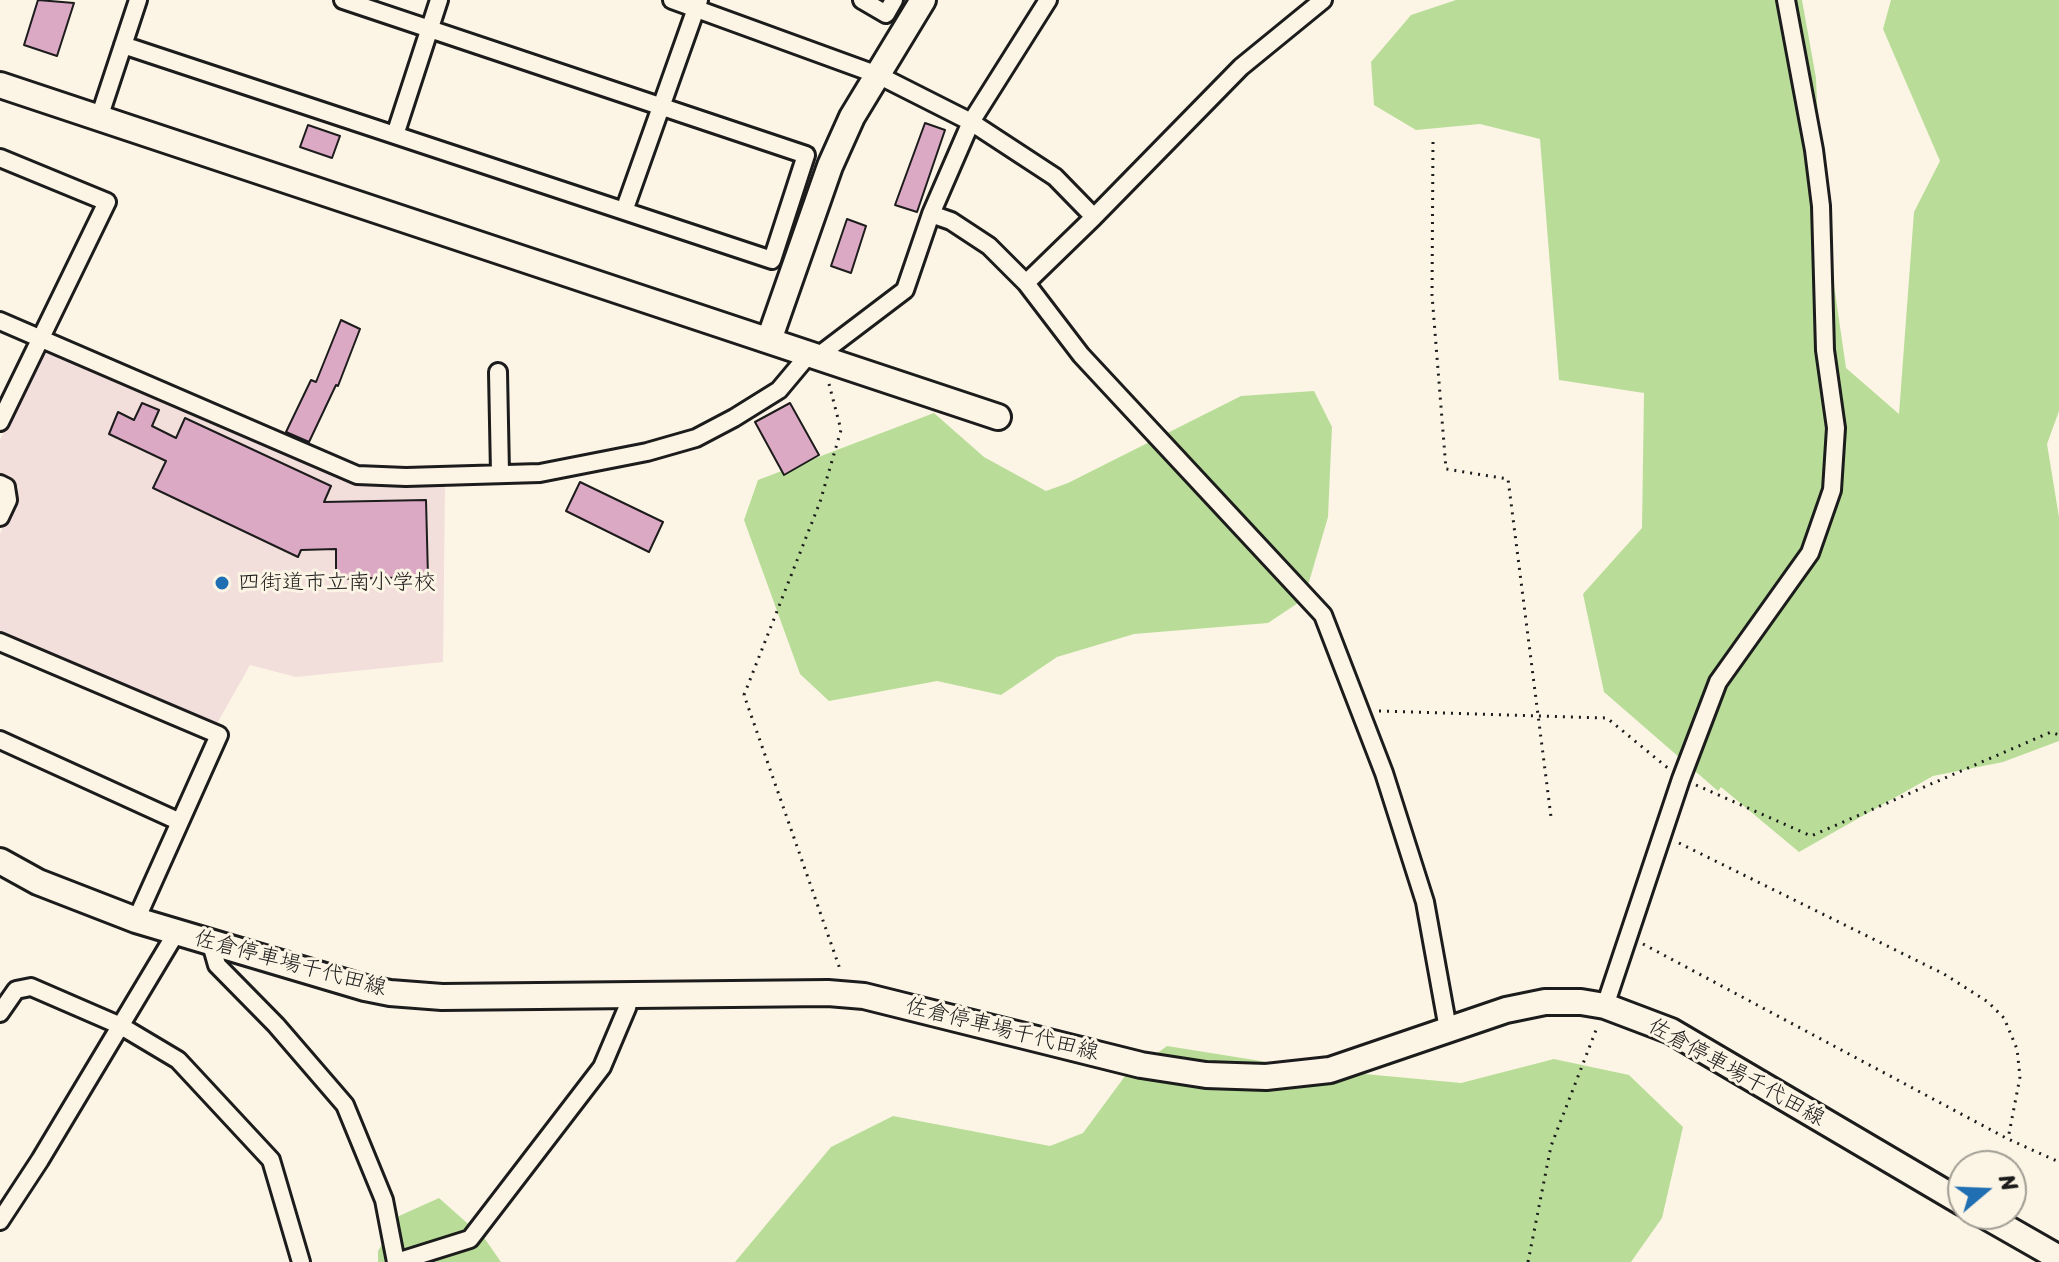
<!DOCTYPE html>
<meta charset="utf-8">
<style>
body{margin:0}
#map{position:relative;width:2059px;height:1262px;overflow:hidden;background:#fcf5e5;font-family:Sriracha,sans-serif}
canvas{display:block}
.north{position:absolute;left:1947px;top:1150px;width:80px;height:80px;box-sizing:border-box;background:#fcf5e5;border:2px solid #a29e95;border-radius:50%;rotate:71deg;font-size:22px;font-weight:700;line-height:32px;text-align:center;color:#1c1c1c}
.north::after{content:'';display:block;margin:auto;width:28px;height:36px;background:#1f6fb2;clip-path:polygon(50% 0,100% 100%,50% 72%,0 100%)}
</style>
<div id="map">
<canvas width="2059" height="1262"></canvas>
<div class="north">N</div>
</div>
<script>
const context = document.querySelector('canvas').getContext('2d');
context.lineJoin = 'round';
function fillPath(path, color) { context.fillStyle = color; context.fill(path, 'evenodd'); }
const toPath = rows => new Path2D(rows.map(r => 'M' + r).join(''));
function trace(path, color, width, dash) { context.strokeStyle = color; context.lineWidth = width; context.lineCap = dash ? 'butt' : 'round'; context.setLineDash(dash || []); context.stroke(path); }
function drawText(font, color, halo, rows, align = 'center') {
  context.font = font + ' Sriracha,"Klee One",sans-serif'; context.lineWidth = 6; context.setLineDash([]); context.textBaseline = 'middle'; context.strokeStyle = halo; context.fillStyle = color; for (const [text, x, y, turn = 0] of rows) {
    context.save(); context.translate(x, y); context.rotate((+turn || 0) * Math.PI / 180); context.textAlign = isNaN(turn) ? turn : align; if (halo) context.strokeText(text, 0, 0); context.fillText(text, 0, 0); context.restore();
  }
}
const built = toPath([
 [42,351,354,485,445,484,443,662,296,677,250,665,215,727,0,633,0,534,19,487,0,478,0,440]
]);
const green = toPath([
 [1456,0,1802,0,1816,78,1821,195,1846,368,1899,414,1914,212,1940,161,1883,29,1891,0,2059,0,2059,411,2047,444,2059,517,2059,741,2003,762,1933,776,1799,852,1721,787,1718,791,1604,692,1583,594,1642,528,1644,393,1559,380,1540,139,1480,124,1416,130,1374,105,1371,62,1411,15],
 [1314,391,1332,427,1328,517,1304,599,1268,623,1134,634,1057,657,1001,695,937,681,829,701,800,674,744,520,758,480,934,413,984,457,1046,491,1068,483,1241,396],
 [1167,1046,1311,1069,1461,1083,1554,1059,1629,1075,1683,1127,1662,1218,1631,1262,735,1262,831,1147,893,1116,1050,1146,1083,1133,1131,1068,1141,1065],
 [439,1198,485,1239,501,1262,378,1262,378,1251,399,1216]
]);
const building = toPath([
 [38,0,74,3,57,56,24,45,38,0],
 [925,123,945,130,917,212,895,205,925,123],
 [308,125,340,136,332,158,300,147,308,125],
 [847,219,866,226,851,273,831,266,847,219],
 [341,320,360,329,338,386,336,385,309,442,286,432,311,380,316,382,341,320],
 [142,403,159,410,152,426,176,438,185,418,331,486,324,502,426,500,428,577,336,579,336,549,301,550,298,557,153,488,166,461,109,434,118,412,134,420,142,403],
 [790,403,819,455,784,475,755,422,790,403],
 [580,482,663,522,649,552,566,511,580,482]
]);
const path = toPath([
 [1433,142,1432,295,1446,469,1508,479,1551,817],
 [829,384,841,430,820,502,744,695,841,972],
 [1379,711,1607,718,1669,769],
 [1696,785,1811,836,2051,732,2059,735],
 [1679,843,1944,974,1988,1002,2004,1018,2017,1049,2020,1077,2008,1139],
 [1643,944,2008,1139,2059,1162],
 [1528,1262,1551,1146,1598,1025]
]);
const street = toPath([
 [672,0,878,75,971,122,1055,177,1094,217],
 [862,0,886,14,894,0],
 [123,45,772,260,806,155,343,0],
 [99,118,138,0],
 [395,135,439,0],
 [0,158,107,202,0,422],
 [624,211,699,0],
 [931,214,951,221,989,246,1026,283,1081,355,1323,615,1384,773,1425,902,1448,1029],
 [1026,283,1094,217,1241,67,1323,0],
 [0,321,357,475,406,477,540,473,647,452,696,438,734,418,779,390,810,353],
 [818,356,905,290,931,214,971,122,1048,0],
 [498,372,500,473],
 [0,484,6,487,8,500,0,517],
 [0,642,219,735,136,920],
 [0,740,178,821],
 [211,944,217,965,276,1025,345,1105,384,1200,396,1262],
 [1605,1006,1681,779,1718,682,1810,553,1832,490,1836,428,1825,350,1821,206,1814,150,1786,0],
 [0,1013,16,990,31,987,121,1026,178,1060,271,1160,301,1262],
 [0,1221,40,1160,176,933],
 [397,1262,470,1239,602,1067,627,1008,630,995]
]);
const secondary = toPath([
 [0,85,998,417],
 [769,340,830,166,852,117,923,0],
 [0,861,38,882,136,920,365,988,390,993,442,997,828,993,864,996,1141,1065,1206,1075,1266,1077,1330,1070,1506,1010,1545,1002,1581,1002,1605,1006,1671,1031,1963,1203],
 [1982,1214,2059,1258]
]);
const markers = [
 [222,583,8,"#1f6fb2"]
];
const poiNames = [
 ["四街道市立南小学校",238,583]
];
const streetNames = [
 ["佐倉停車場千代田線",290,964,15],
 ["佐倉停車場千代田線",1002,1030,14],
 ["佐倉停車場千代田線",1736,1073,29]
];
fillPath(built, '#f2dedb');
fillPath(green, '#b9dd98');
fillPath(building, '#dca9c4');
trace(building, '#1c1c1c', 2);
trace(street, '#1c1c1c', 22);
trace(secondary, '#1c1c1c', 30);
trace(path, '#1c1c1c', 3, [2, 6]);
trace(street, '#fcf5e5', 16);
trace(secondary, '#fcf5e5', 24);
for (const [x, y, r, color] of markers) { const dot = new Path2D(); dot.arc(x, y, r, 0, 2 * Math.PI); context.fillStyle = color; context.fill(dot); trace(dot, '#fcf5e5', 3); }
drawText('22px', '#1c1c1c', '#fcf5e5', poiNames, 'left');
drawText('22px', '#1c1c1c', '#fcf5e5', streetNames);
</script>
